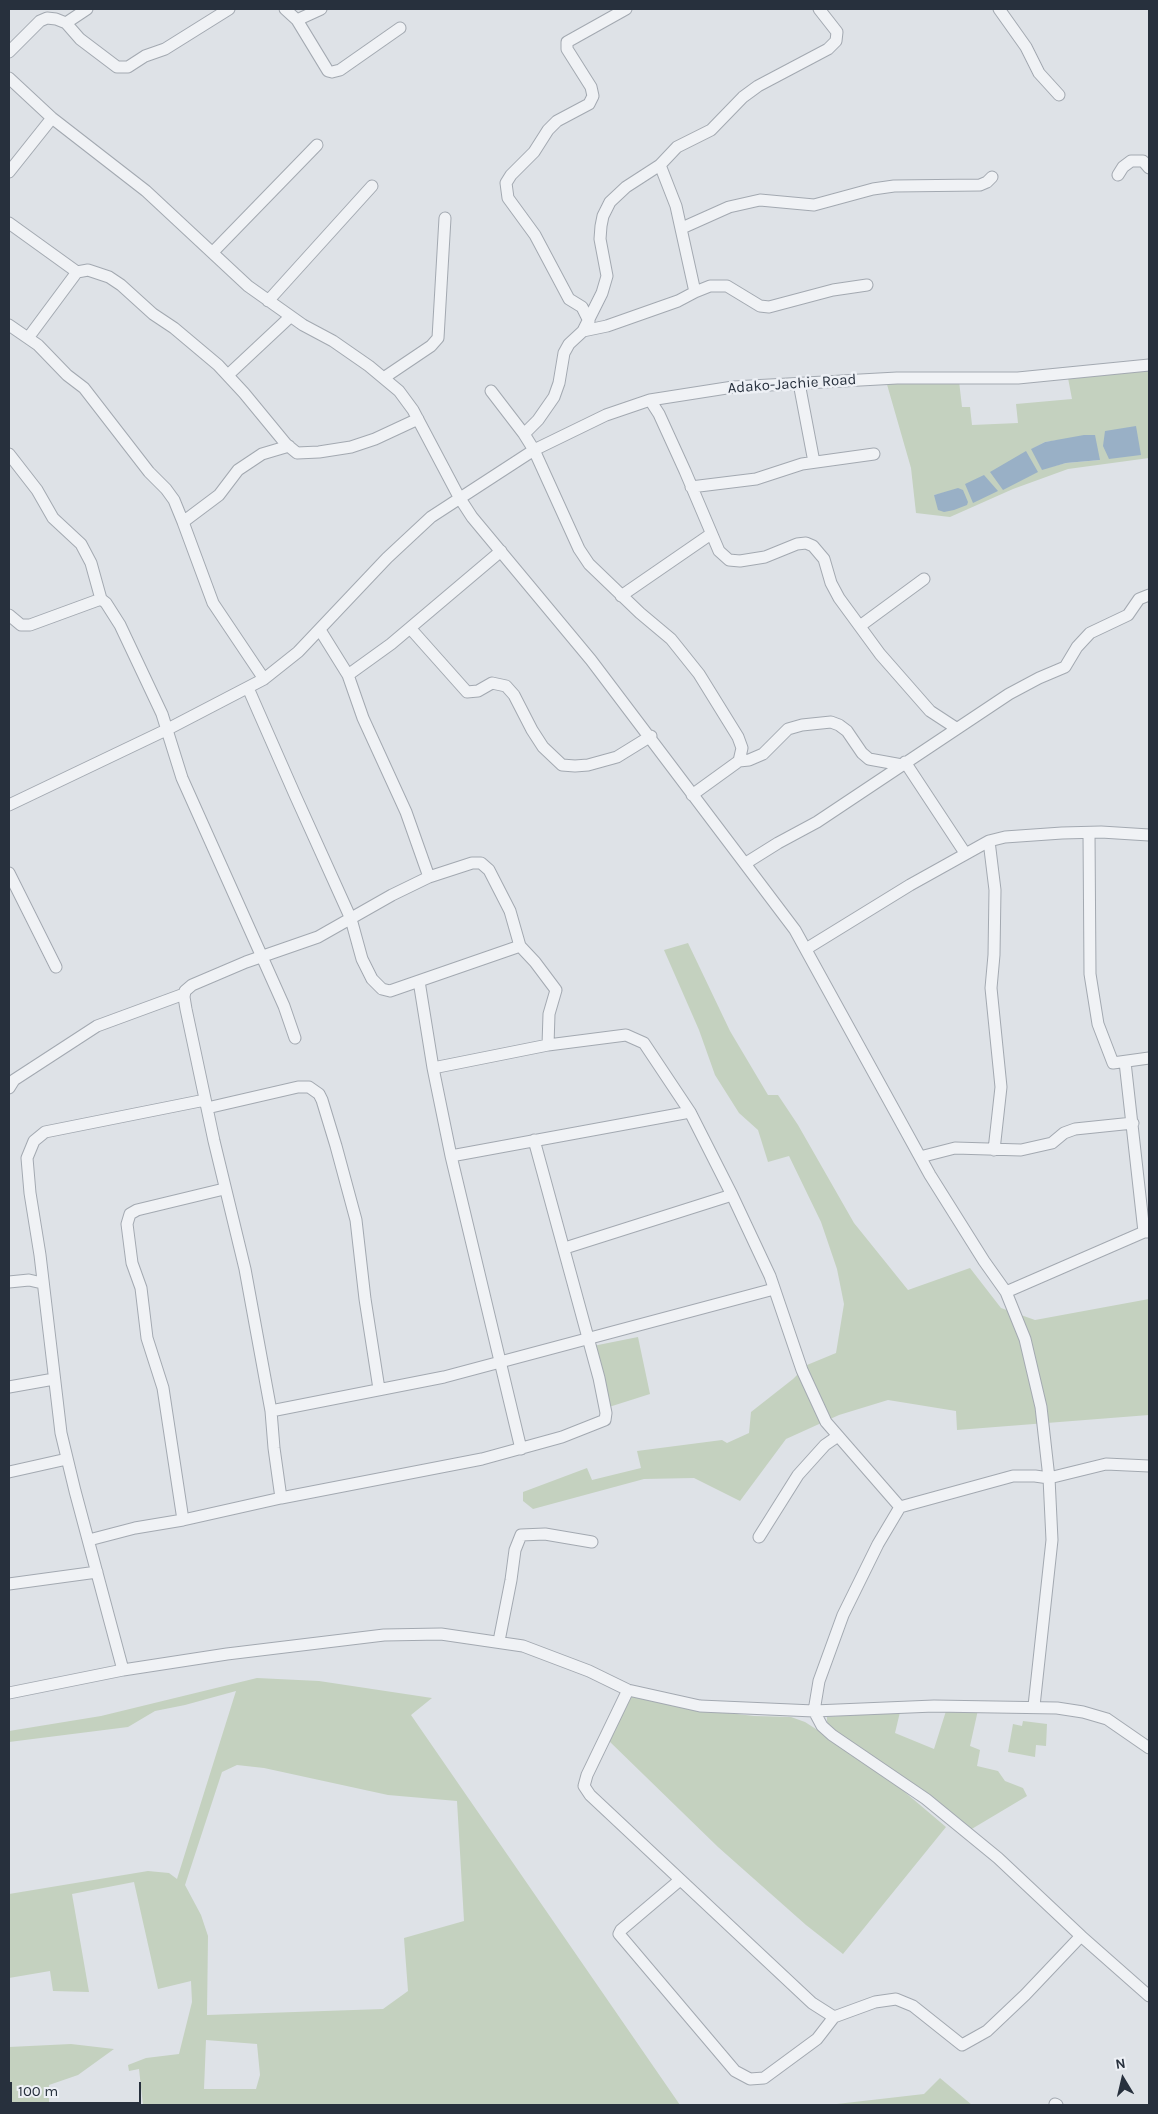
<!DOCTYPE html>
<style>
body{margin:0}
#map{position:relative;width:1158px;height:2114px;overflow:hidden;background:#dee2e7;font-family:Karla,sans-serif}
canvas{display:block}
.frame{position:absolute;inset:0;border:10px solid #27303d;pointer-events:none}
.north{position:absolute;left:1098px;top:2054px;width:50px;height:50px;-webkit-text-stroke:4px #edf0f5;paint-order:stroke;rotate:351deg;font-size:14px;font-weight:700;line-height:20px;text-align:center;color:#27303d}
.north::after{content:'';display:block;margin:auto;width:18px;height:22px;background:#27303d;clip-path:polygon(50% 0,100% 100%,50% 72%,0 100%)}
.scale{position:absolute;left:10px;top:2082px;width:131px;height:22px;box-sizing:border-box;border:2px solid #27303d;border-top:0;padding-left:6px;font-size:15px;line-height:18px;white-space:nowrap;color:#27303d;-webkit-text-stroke:4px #edf0f5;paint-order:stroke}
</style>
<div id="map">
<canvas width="1158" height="2114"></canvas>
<div class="frame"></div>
<div class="north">N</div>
<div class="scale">100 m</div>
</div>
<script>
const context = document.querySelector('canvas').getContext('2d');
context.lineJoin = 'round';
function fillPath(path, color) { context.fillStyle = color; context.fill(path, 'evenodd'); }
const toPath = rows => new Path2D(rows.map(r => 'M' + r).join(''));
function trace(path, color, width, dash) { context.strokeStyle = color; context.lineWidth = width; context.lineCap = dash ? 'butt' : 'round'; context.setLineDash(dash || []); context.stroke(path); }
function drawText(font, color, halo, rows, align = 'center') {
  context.font = font + ' Karla,sans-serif'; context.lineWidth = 5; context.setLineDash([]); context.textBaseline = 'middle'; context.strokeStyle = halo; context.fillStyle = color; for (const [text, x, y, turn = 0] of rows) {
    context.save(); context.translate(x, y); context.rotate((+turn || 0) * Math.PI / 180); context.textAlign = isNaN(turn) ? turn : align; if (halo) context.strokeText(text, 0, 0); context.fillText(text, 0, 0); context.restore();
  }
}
const green = toPath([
 [1149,369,1149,458,1068,469,1013,489,950,517,916,513,911,468,886,381,959,381,962,407,970,407,972,425,1018,423,1016,404,1072,399,1068,378],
 [1059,440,1100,460,1066,463,1042,469,1032,449,1045,442],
 [947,492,954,510,934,495],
 [688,943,730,1031,768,1095,778,1095,798,1125,854,1223,908,1290,970,1268,1001,1308,1035,1320,1149,1299,1149,1415,957,1430,956,1411,888,1400,839,1415,786,1439,740,1501,694,1478,644,1479,533,1509,523,1501,523,1492,587,1468,592,1480,641,1468,637,1451,722,1440,727,1443,749,1433,751,1412,793,1379,807,1365,836,1353,844,1304,837,1269,821,1222,789,1156,768,1162,758,1130,739,1113,715,1075,699,1030,664,950],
 [638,1337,650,1394,609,1407,593,1346],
 [257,1678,319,1681,432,1698,411,1715,680,2105,143,2105,139,2069,129,2071,128,2065,146,2058,179,2054,192,2002,191,1981,158,1989,134,1882,72,1894,89,1992,53,1991,50,1971,9,1978,9,1894,148,1871,169,1873,177,1879,236,1691,185,1705,155,1711,128,1727,9,1742,9,1731,101,1716],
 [237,1765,264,1768,388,1795,457,1801,464,1921,404,1938,408,1991,383,2009,207,2015,208,1936,201,1915,185,1885,222,1772],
 [206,2040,257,2044,260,2075,256,2089,204,2089],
 [632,1696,686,1708,754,1716,791,1717,805,1722,874,1766,946,1827,843,1954,806,1925,718,1847,608,1740],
 [978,1710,970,1746,980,1750,977,1766,998,1771,1005,1781,1023,1788,1027,1796,970,1830,831,1729,827,1722,827,1717,900,1712,895,1733,934,1749,946,1711],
 [1023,1721,1047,1724,1046,1746,1036,1745,1035,1757,1008,1752,1013,1724,1022,1726],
 [71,2044,114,2049,78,2075,49,2085,49,2105,9,2105,9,2047],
 [940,2078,972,2105,828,2105,924,2094]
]);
const water = toPath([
 [1136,426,1141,455,1109,459,1103,446,1105,431],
 [1084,435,1095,435,1100,460,1066,463,1042,470,1031,449,1045,442],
 [1026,451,1038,472,1003,490,990,472],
 [984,475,998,491,973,503,965,484],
 [958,488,963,490,968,502,967,505,954,510,944,512,938,510,934,495]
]);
const minor = toPath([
 [285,9,297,20,321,9],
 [999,9,1026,47,1039,73,1059,95],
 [297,20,328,71,332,72,340,70,400,28],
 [66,23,87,9],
 [9,52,40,21,47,18,56,19,66,23,80,39,117,67,128,67,145,56,165,49,229,9],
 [9,78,52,118,146,191,248,286,303,325,333,341,369,366,399,391,413,410,459,497,472,517,591,660,795,930,930,1175,984,1261,1006,1292,1025,1339,1041,1407,1049,1478,1052,1540,1034,1706],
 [9,172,52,118],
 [1118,175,1123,167,1131,161,1143,161,1149,168],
 [9,223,77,272],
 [682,228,729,207,760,200,814,205,873,189,894,186,980,185,987,182,992,177],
 [213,252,317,145],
 [695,292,710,286,727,286,760,306,769,307,833,290,867,285],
 [268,301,372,186],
 [589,321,582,307,569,299,535,235,508,198,506,183,511,175,534,152,548,130,557,121,589,104,593,96,591,87,567,49,567,42,626,9],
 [9,325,38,345,67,375,84,388,149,472,166,489,174,500,183,522,213,603,264,679],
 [583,331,607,326,678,301,695,292,676,206,660,165],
 [28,338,77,272,88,270,109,277,121,285,153,314,174,328,218,365,244,393,286,444,297,453,319,452,351,447,375,439,418,419],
 [228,375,290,317],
 [385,377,431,346,438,338,445,218],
 [799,383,814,462],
 [491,391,524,434],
 [650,400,659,414,685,471,719,551,729,560,740,561,765,557,797,544,806,543,813,546,824,559,831,583,839,598,880,654,930,711,956,728],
 [9,454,37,490,53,518,81,544,91,563,101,599,106,603,120,625,162,714,182,778,284,1006,295,1038],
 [691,487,756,479,802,464,874,454],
 [183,522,219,495,238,470,262,454,289,446],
 [621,596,711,534],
 [9,615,21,625,30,625,101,599],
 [860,626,924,579],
 [410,628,467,692,478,691,492,683,506,686,514,695,532,730,543,747,562,765,575,766,588,765,617,757,651,736],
 [320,630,348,675,363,718,406,812,429,877],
 [348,675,391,644,501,551],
 [248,688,295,795,351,919,362,959,372,979,382,989,390,991,520,946],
 [739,761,749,760,763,754,788,729,802,725,831,722,839,725,847,731,862,753,869,759,902,765],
 [905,762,965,853],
 [692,795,739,761,742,748,738,737,699,674,671,639,640,613,589,564,579,549,534,450,524,434,538,420,554,397,559,383,564,353,569,344,583,331,602,293,607,276,600,239,601,226,603,216,610,202,626,187,660,165,677,147,711,130,743,97,758,86,828,49,836,41,837,32,819,9],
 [9,805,166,730,264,679,298,652,387,558,431,517,534,450,606,415,650,400,733,387,897,378,1018,378,1149,365],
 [1089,833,1090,974,1098,1024,1113,1063,1149,1058],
 [989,841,995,890,994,955,991,988,1001,1087,994,1150],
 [746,863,778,843,817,822,1009,694,1039,678,1065,667,1077,647,1090,633,1128,615,1139,599,1149,595],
 [9,873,56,967],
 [806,949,910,885,989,841,1005,837,1062,833,1101,832,1149,835],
 [419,981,433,1068,451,1156,521,1449],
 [1125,1062,1144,1232],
 [433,1068,548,1045,626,1035,644,1043,690,1112,732,1195,770,1276,802,1370,826,1422,900,1507],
 [9,1088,14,1080,97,1026,184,994],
 [207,1108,298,1087,309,1087,319,1094,322,1100,336,1146,356,1220,365,1299,379,1389],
 [451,1156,690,1112],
 [920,1157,955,1148,1021,1150,1052,1143,1064,1133,1075,1129,1133,1123],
 [565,1248,732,1195],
 [9,1282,29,1280,42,1283],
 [1006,1292,1144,1232,1149,1232],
 [9,1387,54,1379],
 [271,1411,444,1377,774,1289],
 [1149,1466,1106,1464,1049,1478,1035,1476,1013,1476,900,1507,878,1544,843,1615,819,1681,814,1711,822,1726,832,1735,926,1799,998,1858,1081,1936,1149,1996],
 [9,1472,67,1459],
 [281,1498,274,1448,271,1411,245,1269,214,1141,186,1009,184,997,185,991,192,985,246,962,318,937,392,895,429,877,472,863,481,863,489,870,510,911,520,946,535,962,556,990,549,1014,548,1045],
 [183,1520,163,1388,147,1338,141,1288,132,1263,127,1224,130,1214,137,1210,224,1189],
 [759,1537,798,1475,825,1445,838,1436],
 [89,1540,135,1528,183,1520,281,1498,482,1459,562,1437,605,1420,606,1413,599,1378,534,1140],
 [9,1584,97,1572],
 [499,1641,511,1580,515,1550,521,1535,545,1534,592,1542],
 [123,1670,75,1491,61,1433,40,1255,30,1193,27,1158,34,1141,45,1132,205,1100],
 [628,1690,587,1775,584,1786,590,1795,812,2003,834,2017,875,2002,896,1999,913,2006,962,2045,987,2031,1025,1995,1081,1936],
 [9,1693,123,1670,227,1654,384,1635,441,1634,523,1646,589,1671,628,1690,700,1706,814,1711,934,1706,1057,1708,1083,1712,1107,1719,1149,1748],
 [680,1880,621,1930,619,1934,735,2071,750,2079,764,2078,817,2039,834,2017],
 [1055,2104,1057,2105]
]);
const streetNames = [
 ["Adako-Jachie Road",792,384,-4]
];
fillPath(green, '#c4d1bf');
fillPath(water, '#99b0c6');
trace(minor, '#a3a9b1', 13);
trace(minor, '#f0f2f5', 11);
drawText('15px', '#27303d', '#edf0f5', streetNames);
</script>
